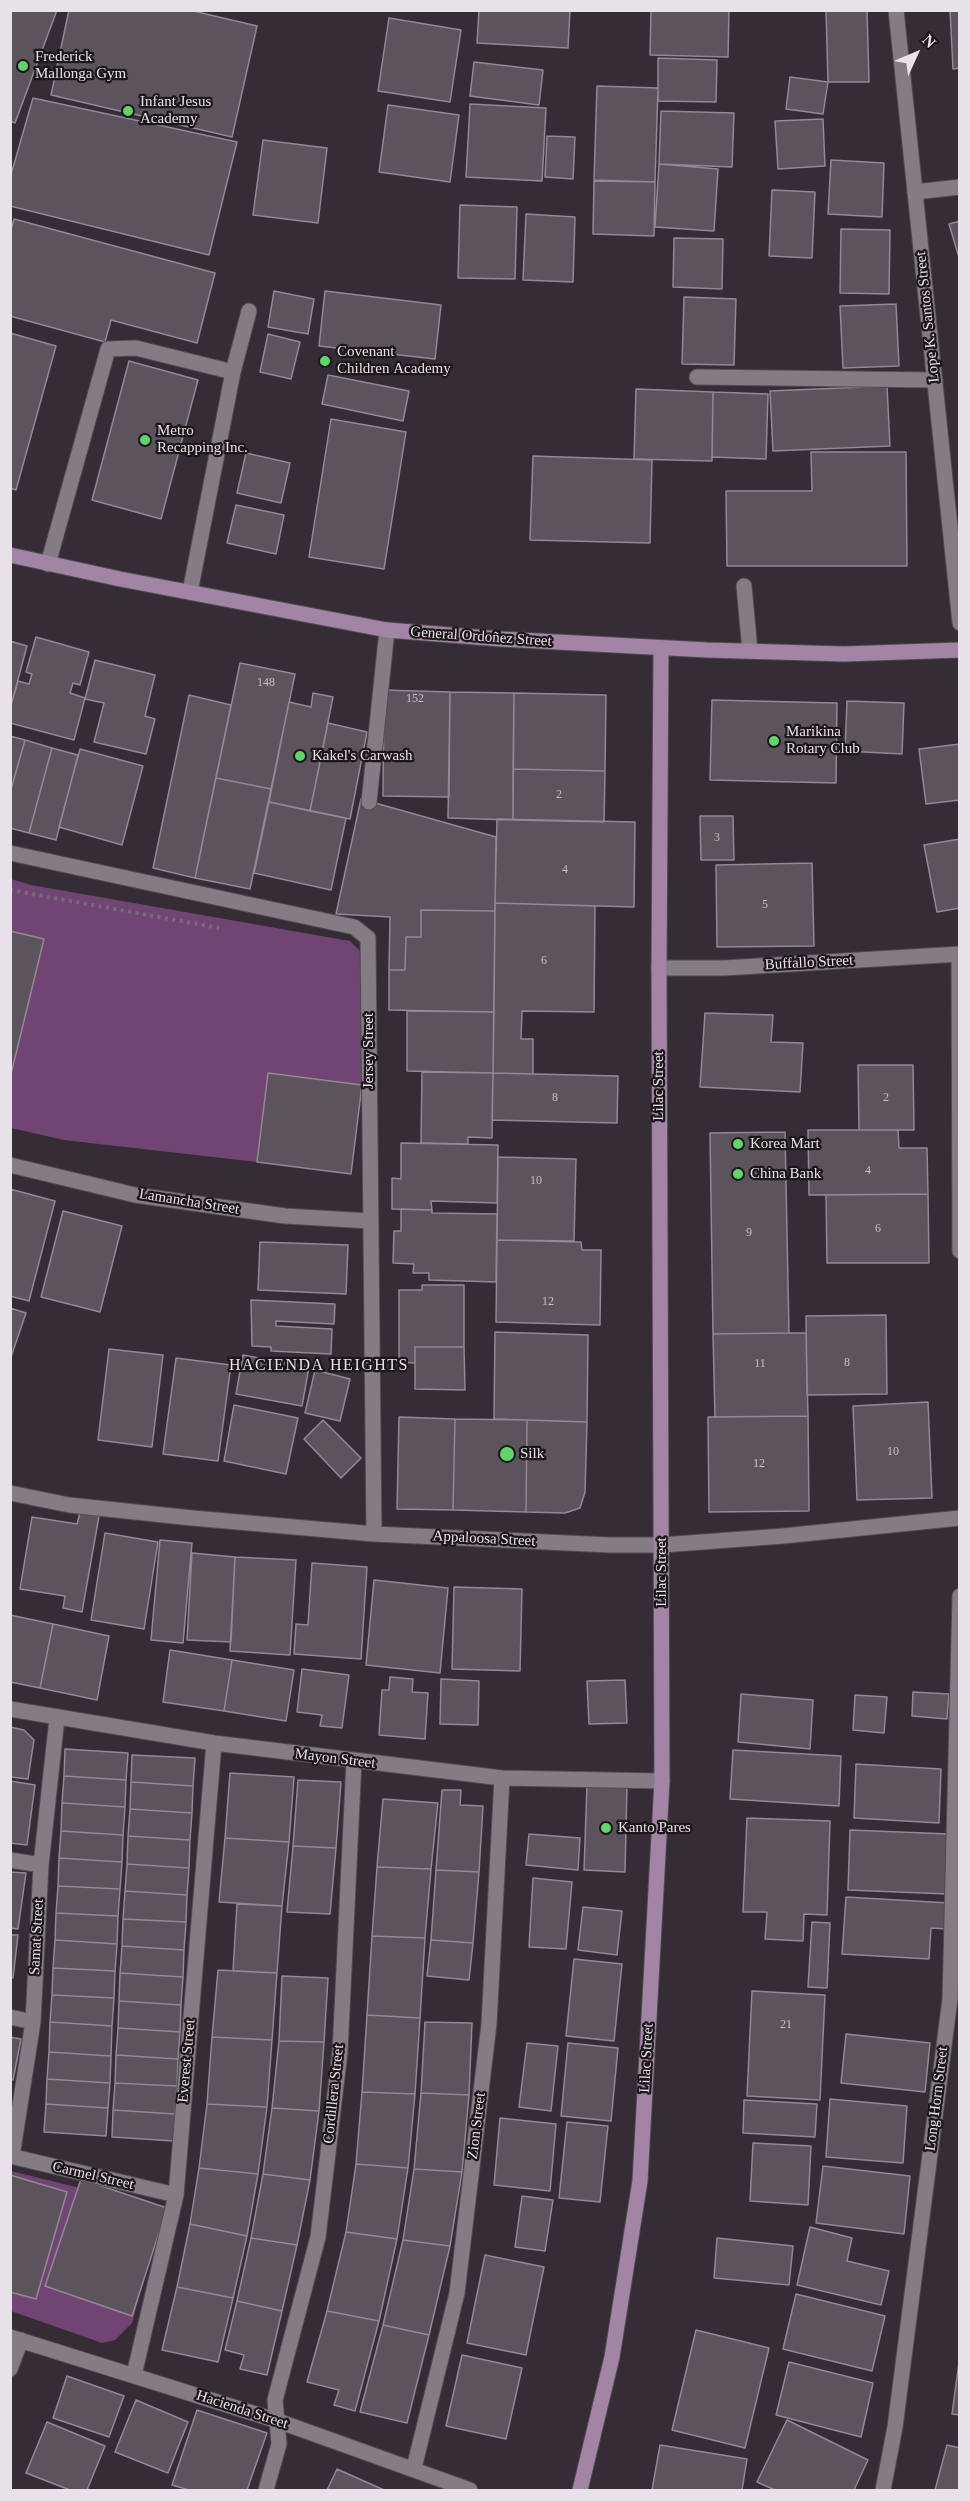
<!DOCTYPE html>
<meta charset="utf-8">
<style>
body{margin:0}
#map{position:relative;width:970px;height:2501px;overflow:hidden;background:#352c35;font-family:Georgia,serif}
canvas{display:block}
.frame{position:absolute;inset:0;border:12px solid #e7e2e7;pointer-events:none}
.north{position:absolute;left:886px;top:24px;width:60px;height:60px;-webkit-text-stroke:4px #1a161a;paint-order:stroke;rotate:46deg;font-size:16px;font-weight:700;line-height:24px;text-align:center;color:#e7e2e7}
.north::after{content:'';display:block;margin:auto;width:21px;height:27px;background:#e7e2e7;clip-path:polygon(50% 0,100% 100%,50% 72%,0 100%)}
</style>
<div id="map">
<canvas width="970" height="2501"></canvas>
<div class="frame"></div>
<div class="north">N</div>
</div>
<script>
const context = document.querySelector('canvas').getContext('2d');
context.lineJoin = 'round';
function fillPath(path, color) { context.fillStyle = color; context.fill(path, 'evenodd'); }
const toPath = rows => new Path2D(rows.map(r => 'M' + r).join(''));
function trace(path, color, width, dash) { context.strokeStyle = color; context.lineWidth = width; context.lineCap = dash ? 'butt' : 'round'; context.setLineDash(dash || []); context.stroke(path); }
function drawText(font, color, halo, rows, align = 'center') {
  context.font = font + ' Georgia,serif'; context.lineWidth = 4.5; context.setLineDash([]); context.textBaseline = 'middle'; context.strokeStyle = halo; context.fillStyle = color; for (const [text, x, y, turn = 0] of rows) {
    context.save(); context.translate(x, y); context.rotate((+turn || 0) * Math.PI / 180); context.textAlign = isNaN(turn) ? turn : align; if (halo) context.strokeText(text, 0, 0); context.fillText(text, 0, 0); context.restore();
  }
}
const green = toPath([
 [11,879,31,885,350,941,361,952,362,1085,257,1162,64,1140,11,1128],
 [11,2171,157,2207,161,2217,132,2323,115,2340,102,2343,11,2311]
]);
const building = toPath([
 [10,10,57,10,15,123,10,121,10,10],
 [69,10,189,10,257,26,232,137,51,95,69,10],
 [479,10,570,10,568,48,477,43,479,10],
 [651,10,729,10,728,57,650,55,651,10],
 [826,10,867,10,869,82,828,82,826,10],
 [950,10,960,10,960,68,953,69,950,10],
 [389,18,461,30,450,102,378,91,389,18],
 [658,58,717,60,716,102,658,101,658,58],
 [474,62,543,70,539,105,470,96,474,62],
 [790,77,828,82,823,114,786,109,790,77],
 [597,86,658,88,655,182,594,180,597,86],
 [33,98,237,142,209,255,10,206,10,178,33,98],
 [470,104,546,108,542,181,466,177,470,104],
 [388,105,459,115,450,182,379,172,388,105],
 [661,111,734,113,732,167,659,164,661,111],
 [823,119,825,166,778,169,775,121,823,119],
 [547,136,575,137,573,179,545,177,547,136],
 [263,140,327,148,318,223,253,215,263,140],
 [831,160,884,163,882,217,828,214,831,160],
 [659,164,718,169,714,231,655,227,659,164],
 [594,181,655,182,654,236,593,234,594,181],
 [772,190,815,192,812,258,769,256,772,190],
 [460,205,517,207,515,279,458,278,460,205],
 [526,214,575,217,573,282,523,280,526,214],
 [14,219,215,273,197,343,111,320,105,342,10,316,10,234,14,219],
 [960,221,960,261,949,224,960,221],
 [841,229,890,230,889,294,840,293,841,229],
 [674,238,723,239,722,289,673,287,674,238],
 [274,291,314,299,308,334,268,327,274,291],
 [325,291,441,305,435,359,319,346,325,291],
 [684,297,736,299,734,365,682,364,684,297],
 [896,304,899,366,843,368,840,306,896,304],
 [10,333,56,346,16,490,10,488,10,333],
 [268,334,300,342,291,379,260,372,268,334],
 [129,361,198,380,161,519,92,500,129,361],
 [328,375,409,391,403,421,322,404,328,375],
 [887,386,890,446,773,451,770,391,887,386],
 [636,389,713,392,712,461,634,459,636,389],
 [713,392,768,394,766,459,712,457,713,392],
 [331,419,406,432,384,569,309,557,331,419],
 [811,452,906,452,907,566,727,566,726,491,812,491,811,452],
 [246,453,290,463,281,503,237,493,246,453],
 [533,456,652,460,650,543,530,540,533,456],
 [236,505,284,515,276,554,227,543,236,505],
 [36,637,89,652,80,685,73,683,70,693,85,698,74,740,10,723,10,709,18,681,29,684,32,674,26,672,36,637],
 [10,641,27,646,10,709,10,641],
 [95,660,155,675,145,716,155,719,146,754,94,742,104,703,85,699,95,660],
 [240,663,295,674,271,789,216,778,240,663],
 [384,690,450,692,449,797,383,796,384,690],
 [450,692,514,693,513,820,448,818,450,692],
 [313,693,333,697,310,811,269,802,289,702,311,707,313,693],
 [514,693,606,695,605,771,513,769,514,693],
 [189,695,231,705,195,878,153,868,189,695],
 [712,700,837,703,836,783,710,780,712,700],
 [847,701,904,703,902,754,845,751,847,701],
 [328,723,367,732,350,819,310,811,328,723],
 [10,736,25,740,10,793,10,736],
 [25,740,52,748,29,833,10,828,10,793,25,740],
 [960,744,960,800,926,804,919,749,960,744],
 [52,748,78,755,56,840,29,833,52,748],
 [80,749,143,766,122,845,59,827,80,749],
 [513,769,605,771,604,822,513,820,513,769],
 [216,778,271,789,250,889,195,878,216,778],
 [361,799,496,837,495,911,421,910,421,937,406,937,405,970,389,970,390,917,336,914,361,799],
 [269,802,346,818,331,890,254,873,269,802],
 [700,816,733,816,734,860,701,860,700,816],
 [497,819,635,822,634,907,495,903,497,819],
 [960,839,960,908,937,912,924,845,960,839],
 [812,863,814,946,717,947,716,865,812,863],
 [495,903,595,906,594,1012,522,1011,521,1039,533,1039,533,1074,493,1073,495,903],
 [421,910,495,911,494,1012,389,1010,389,970,405,970,406,937,421,937,421,910],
 [10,931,44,939,10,1078,10,931],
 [407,1011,494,1012,493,1073,407,1071,407,1011],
 [705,1013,773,1015,771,1042,803,1043,800,1092,700,1087,705,1013],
 [858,1065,913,1065,914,1130,859,1130,858,1065],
 [422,1072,493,1073,492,1138,468,1137,468,1144,421,1143,422,1072],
 [268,1073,362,1085,351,1174,257,1162,268,1073],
 [493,1073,618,1076,617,1123,492,1120,493,1073],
 [808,1130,898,1130,899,1148,927,1148,928,1194,809,1195,808,1130],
 [785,1132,789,1333,713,1334,710,1133,785,1132],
 [401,1143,498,1145,497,1203,431,1201,432,1210,392,1209,392,1178,401,1179,401,1143],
 [498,1157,576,1159,574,1241,497,1240,498,1157],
 [10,1189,55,1201,29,1301,10,1296,10,1189],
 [928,1194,929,1263,827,1263,826,1195,928,1194],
 [401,1209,432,1210,432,1213,497,1214,496,1282,429,1280,429,1273,413,1273,414,1264,393,1263,394,1231,401,1231,401,1209],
 [63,1211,122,1226,100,1312,41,1297,63,1211],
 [497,1240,581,1242,582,1250,601,1250,600,1325,496,1322,497,1240],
 [260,1242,348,1245,346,1294,258,1290,260,1242],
 [422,1285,464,1285,464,1347,415,1347,415,1363,399,1362,399,1290,422,1290,422,1285],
 [251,1300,335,1304,334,1324,276,1321,276,1326,332,1329,331,1354,271,1351,271,1347,252,1346,251,1300],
 [10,1308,26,1313,10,1360,10,1308],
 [886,1315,887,1394,807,1395,806,1316,886,1315],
 [495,1332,588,1335,587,1422,494,1419,495,1332],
 [789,1333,806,1333,808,1416,715,1417,713,1334,789,1333],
 [415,1347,464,1347,465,1390,415,1389,415,1347],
 [109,1349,163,1355,152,1447,98,1440,109,1349],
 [243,1355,309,1367,302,1406,236,1394,243,1355],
 [176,1358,231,1365,218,1461,163,1454,176,1358],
 [315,1370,350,1379,340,1421,305,1413,315,1370],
 [928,1402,932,1498,857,1500,853,1406,928,1402],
 [234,1405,298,1418,286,1474,224,1461,234,1405],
 [808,1416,809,1511,709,1512,708,1417,808,1416],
 [399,1417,455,1419,453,1510,397,1509,399,1417],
 [455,1419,527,1420,526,1512,453,1510,455,1419],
 [323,1420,361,1458,341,1478,304,1439,323,1420],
 [527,1420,587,1422,585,1492,580,1508,565,1513,526,1512,527,1420],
 [80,1513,99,1516,82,1612,63,1608,65,1596,20,1589,32,1517,77,1524,80,1513],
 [105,1533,158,1542,144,1629,91,1620,105,1533],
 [160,1540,192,1543,183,1643,151,1640,160,1540],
 [192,1553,235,1557,231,1642,187,1640,192,1553],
 [235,1557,296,1560,290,1655,230,1651,235,1557],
 [312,1563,367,1567,361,1659,294,1654,296,1624,308,1625,312,1563],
 [374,1580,448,1588,440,1673,366,1665,374,1580],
 [454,1587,522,1589,520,1671,452,1669,454,1587],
 [10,1615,53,1624,40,1688,10,1682,10,1615],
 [53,1624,109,1636,97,1700,40,1688,53,1624],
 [170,1650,232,1660,224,1711,163,1702,170,1650],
 [232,1660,294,1670,286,1721,224,1711,232,1660],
 [302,1669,349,1675,342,1728,320,1726,322,1715,297,1712,302,1669],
 [390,1677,413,1679,412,1692,428,1693,425,1739,379,1735,382,1690,389,1690,390,1677],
 [441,1679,479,1681,478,1725,440,1724,441,1679],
 [625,1680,627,1723,589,1724,587,1681,625,1680],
 [913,1692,949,1694,947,1719,912,1716,913,1692],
 [741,1694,813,1700,810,1749,738,1742,741,1694],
 [855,1695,887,1697,884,1733,853,1730,855,1695],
 [10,1727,24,1730,34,1740,28,1779,10,1777,10,1727],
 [65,1749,128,1753,126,1780,64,1776,65,1749],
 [733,1750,841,1756,839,1806,730,1799,733,1750],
 [132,1755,195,1758,193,1786,131,1782,132,1755],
 [856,1764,941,1769,939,1823,854,1818,856,1764],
 [230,1773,294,1777,289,1842,225,1838,230,1773],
 [64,1776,126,1780,125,1807,62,1803,64,1776],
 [298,1780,341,1782,336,1848,293,1846,298,1780],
 [10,1781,35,1785,27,1845,10,1843,10,1781],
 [131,1782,193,1786,192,1813,130,1809,131,1782],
 [587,1785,627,1786,625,1872,584,1870,587,1785],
 [442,1790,461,1790,460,1805,483,1806,479,1872,436,1870,442,1790],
 [383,1799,438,1803,431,1869,377,1867,383,1799],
 [62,1803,125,1807,123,1835,61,1831,62,1803],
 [130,1809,192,1813,190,1840,128,1836,130,1809],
 [747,1818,830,1821,827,1915,804,1914,803,1941,765,1939,767,1912,743,1912,747,1818],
 [850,1830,949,1834,947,1894,848,1890,850,1830],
 [61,1831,123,1835,122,1862,59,1858,61,1831],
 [529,1834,580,1838,578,1870,526,1865,529,1834],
 [128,1836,190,1840,189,1868,127,1864,128,1836],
 [225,1838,289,1842,282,1906,219,1902,225,1838],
 [293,1846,336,1848,330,1914,287,1912,293,1846],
 [59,1858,122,1862,120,1889,58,1886,59,1858],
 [127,1864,189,1868,187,1895,125,1891,127,1864],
 [377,1867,431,1869,425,1938,372,1936,377,1867],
 [436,1870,479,1872,473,1943,431,1940,436,1870],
 [10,1872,26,1873,18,1929,10,1928,10,1872],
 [533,1878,572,1882,566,1949,529,1947,533,1878],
 [58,1886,120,1889,118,1916,56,1913,58,1886],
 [125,1891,187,1895,186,1922,123,1919,125,1891],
 [846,1897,949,1903,947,1929,931,1928,929,1959,842,1954,846,1897],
 [237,1904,282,1906,277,1973,233,1971,237,1904],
 [583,1907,622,1911,617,1955,578,1950,583,1907],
 [56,1913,118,1916,117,1944,55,1940,56,1913],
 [123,1919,186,1922,184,1950,122,1946,123,1919],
 [812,1922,830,1923,827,1988,808,1987,812,1922],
 [10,1935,18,1935,13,1978,10,1977,10,1935],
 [372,1936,425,1938,420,2018,367,2015,372,1936],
 [55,1940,117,1944,115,1971,53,1968,55,1940],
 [431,1940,473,1943,469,1980,427,1976,431,1940],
 [122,1946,184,1950,183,1977,120,1973,122,1946],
 [574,1959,622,1964,614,2041,566,2036,574,1959],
 [53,1968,115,1971,114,1998,52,1995,53,1968],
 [218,1970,277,1973,272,2040,212,2037,218,1970],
 [120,1973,183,1977,181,2005,119,2001,120,1973],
 [282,1976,328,1978,324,2042,279,2041,282,1976],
 [752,1991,825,1995,820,2100,747,2096,752,1991],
 [52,1995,114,1998,112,2026,50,2022,52,1995],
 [119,2001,181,2005,180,2032,118,2028,119,2001],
 [367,2015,420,2018,415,2094,362,2092,367,2015],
 [50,2022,112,2026,111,2056,49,2052,50,2022],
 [425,2022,472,2023,469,2095,421,2093,425,2022],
 [118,2028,180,2032,178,2059,116,2055,118,2028],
 [846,2034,930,2043,925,2092,841,2083,846,2034],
 [10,2037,21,2039,13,2080,10,2079,10,2037],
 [212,2037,272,2040,267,2107,207,2104,212,2037],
 [279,2041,324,2042,319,2111,272,2108,279,2041],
 [527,2043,558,2046,551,2111,519,2107,527,2043],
 [568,2043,618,2048,611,2121,561,2116,568,2043],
 [49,2052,111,2056,110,2083,47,2079,49,2052],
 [116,2055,178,2059,177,2086,115,2083,116,2055],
 [47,2079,110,2083,108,2108,46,2104,47,2079],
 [115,2083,177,2086,175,2114,113,2110,115,2083],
 [362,2092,415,2094,408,2168,356,2164,362,2092],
 [421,2093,469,2095,462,2172,414,2169,421,2093],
 [830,2099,907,2106,903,2163,826,2157,830,2099],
 [744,2100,817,2104,815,2137,743,2133,744,2100],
 [46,2104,108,2108,106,2136,44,2132,46,2104],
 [207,2104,267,2107,258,2174,199,2168,207,2104],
 [272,2108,319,2111,310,2180,263,2174,272,2108],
 [113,2110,175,2114,174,2141,112,2137,113,2110],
 [500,2118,556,2124,550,2191,494,2185,500,2118],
 [567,2122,608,2126,600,2202,559,2198,567,2122],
 [753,2143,811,2146,808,2205,750,2201,753,2143],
 [356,2164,408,2168,397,2239,346,2232,356,2164],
 [823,2166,910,2176,904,2234,816,2223,823,2166],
 [199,2168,258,2174,247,2236,190,2224,199,2168],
 [414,2169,462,2172,450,2246,403,2240,414,2169],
 [263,2174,310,2180,297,2245,251,2238,263,2174],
 [10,2175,67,2192,36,2299,10,2292,10,2175],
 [81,2179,167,2208,132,2316,45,2286,81,2179],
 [522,2196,553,2200,545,2251,515,2247,522,2196],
 [190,2224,247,2236,233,2298,177,2287,190,2224],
 [810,2227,852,2238,847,2261,889,2271,881,2305,797,2285,810,2227],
 [346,2232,397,2239,379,2321,327,2311,346,2232],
 [251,2238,297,2245,282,2311,237,2301,251,2238],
 [717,2238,793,2246,789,2285,714,2278,717,2238],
 [403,2240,450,2246,429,2335,383,2325,403,2240],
 [485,2255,544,2267,526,2355,467,2343,485,2255],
 [177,2287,233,2298,218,2362,162,2350,177,2287],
 [796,2294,885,2316,872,2371,783,2349,796,2294],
 [237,2301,282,2311,267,2375,240,2369,244,2355,225,2350,237,2301],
 [327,2311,379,2321,355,2411,334,2405,339,2390,307,2382,327,2311],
 [383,2325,429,2335,407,2423,360,2412,383,2325],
 [696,2330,769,2348,745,2448,672,2430,696,2330],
 [462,2355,522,2368,506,2439,446,2426,462,2355],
 [960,2355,960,2415,952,2414,960,2355],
 [789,2362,873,2383,861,2437,776,2415,789,2362],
 [67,2376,124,2396,109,2437,53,2418,67,2376],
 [136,2400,188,2422,168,2473,115,2452,136,2400],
 [197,2410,267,2433,247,2490,189,2490,172,2485,197,2410],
 [787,2420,868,2460,854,2490,775,2490,757,2482,787,2420],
 [47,2422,105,2446,87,2490,70,2490,26,2473,47,2422],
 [660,2445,747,2459,742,2490,652,2490,660,2445],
 [947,2445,960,2448,960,2490,935,2490,947,2445],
 [337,2469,384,2490,327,2490,337,2469]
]);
const path = toPath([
 [10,890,219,928]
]);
const service = toPath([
 [915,192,960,187],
 [697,377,935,380],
 [48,564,108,349,136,348,233,372],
 [744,586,750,651],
 [190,592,233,372,249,311],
 [369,802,387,630]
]);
const minor = toPath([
 [10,853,354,927,368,938,374,1534],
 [959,954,960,1251],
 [659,968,724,968,960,954],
 [10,1165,135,1195,285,1216,370,1221],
 [10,1493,69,1505,192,1518,374,1534,610,1545,662,1545,783,1536,960,1518],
 [10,1709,214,1743,502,1778,662,1781],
 [10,1860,41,1865],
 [10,2017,33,2022],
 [10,2156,176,2195],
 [12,2156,33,2022,41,1865,57,1718],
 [10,2337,278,2421,470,2490],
 [10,2369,21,2340],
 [134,2375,176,2195,214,1743],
 [414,2468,457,2293,489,2024,502,1778],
 [266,2490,279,2444,275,2400,318,2237,340,2052,354,1761],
 [883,2490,895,2427,950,1999,960,1596]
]);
const tertiary = toPath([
 [896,10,960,623]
]);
const secondary = toPath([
 [10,555,120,579,387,630,501,639,707,650,844,654,960,650],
 [580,2490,612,2357,640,2181,662,1781,659,968,661,648]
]);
const markers = [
 [23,66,6,"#61d46a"],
 [128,111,6,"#61d46a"],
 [325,361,6,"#61d46a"],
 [145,440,6,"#61d46a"],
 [774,741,6,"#61d46a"],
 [300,756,6,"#61d46a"],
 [738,1144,6,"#61d46a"],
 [738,1174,6,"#61d46a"],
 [507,1454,8,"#61d46a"],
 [606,1828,6,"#61d46a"]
];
const numberNames = [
 ["148",266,683],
 ["152",415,699],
 ["2",559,795],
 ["3",717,838],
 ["4",565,870],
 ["5",765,905],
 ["6",544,961],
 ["8",555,1098],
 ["2",886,1098],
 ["4",868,1171],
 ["10",536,1181],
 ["6",878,1229],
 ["9",749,1233],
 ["12",548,1302],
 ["8",847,1363],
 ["11",760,1364],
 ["10",893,1452],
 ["12",759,1464],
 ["21",786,2025]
];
const poiNames = [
 ["Frederick",35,57],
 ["Mallonga Gym",35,74],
 ["Infant Jesus",140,102],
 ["Academy",140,119],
 ["Covenant",337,352],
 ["Children Academy",337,369],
 ["Metro",157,431],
 ["Recapping Inc.",157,448],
 ["Marikina",786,732],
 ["Rotary Club",786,749],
 ["Kakel's Carwash",312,756],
 ["Korea Mart",750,1144],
 ["China Bank",750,1174],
 ["Silk",520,1454],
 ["Kanto Pares",618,1828]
];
const streetNames = [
 ["Lope K. Santos Street",928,317,-96],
 ["General Ordoñez Street",481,637,4],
 ["Buffallo Street",809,963,-3],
 ["Jersey Street",369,1051,-90],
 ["Lilac Street",659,1086,-90],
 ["Lamancha Street",189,1202,9],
 ["Appaloosa Street",484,1539,3],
 ["Lilac Street",662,1572,-90],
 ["Mayon Street",335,1759,7],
 ["Samat Street",37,1937,-87],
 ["Lilac Street",647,2058,-87],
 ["Everest Street",187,2061,-85],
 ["Cordillera Street",334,2094,-84],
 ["Long Horn Street",937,2099,-83],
 ["Zion Street",477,2126,-83],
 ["Carmel Street",93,2176,13],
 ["Hacienda Street",242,2410,18]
];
const neighbourhoodNames = [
 ["HACIENDA HEIGHTS",319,1366]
];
fillPath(green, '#714573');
fillPath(building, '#5c535d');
trace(building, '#938893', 1.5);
trace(service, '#514a51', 17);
trace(minor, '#514a51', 17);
trace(tertiary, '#514a51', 17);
trace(secondary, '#514a51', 17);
trace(path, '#756d75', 4, [3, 4.5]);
trace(service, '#857b85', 15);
trace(minor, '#857b85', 15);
trace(tertiary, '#857b85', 15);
trace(secondary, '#a284a4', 15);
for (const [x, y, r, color] of markers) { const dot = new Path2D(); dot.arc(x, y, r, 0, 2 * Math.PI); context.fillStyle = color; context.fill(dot); trace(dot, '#1a161a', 2); }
drawText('12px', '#c4bec4', null, numberNames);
drawText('15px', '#e7e2e7', '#1a161a', poiNames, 'left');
drawText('15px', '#e7e2e7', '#1a161a', streetNames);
context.letterSpacing = '1.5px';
drawText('16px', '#e7e2e7', '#1a161a', neighbourhoodNames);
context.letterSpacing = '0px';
</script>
